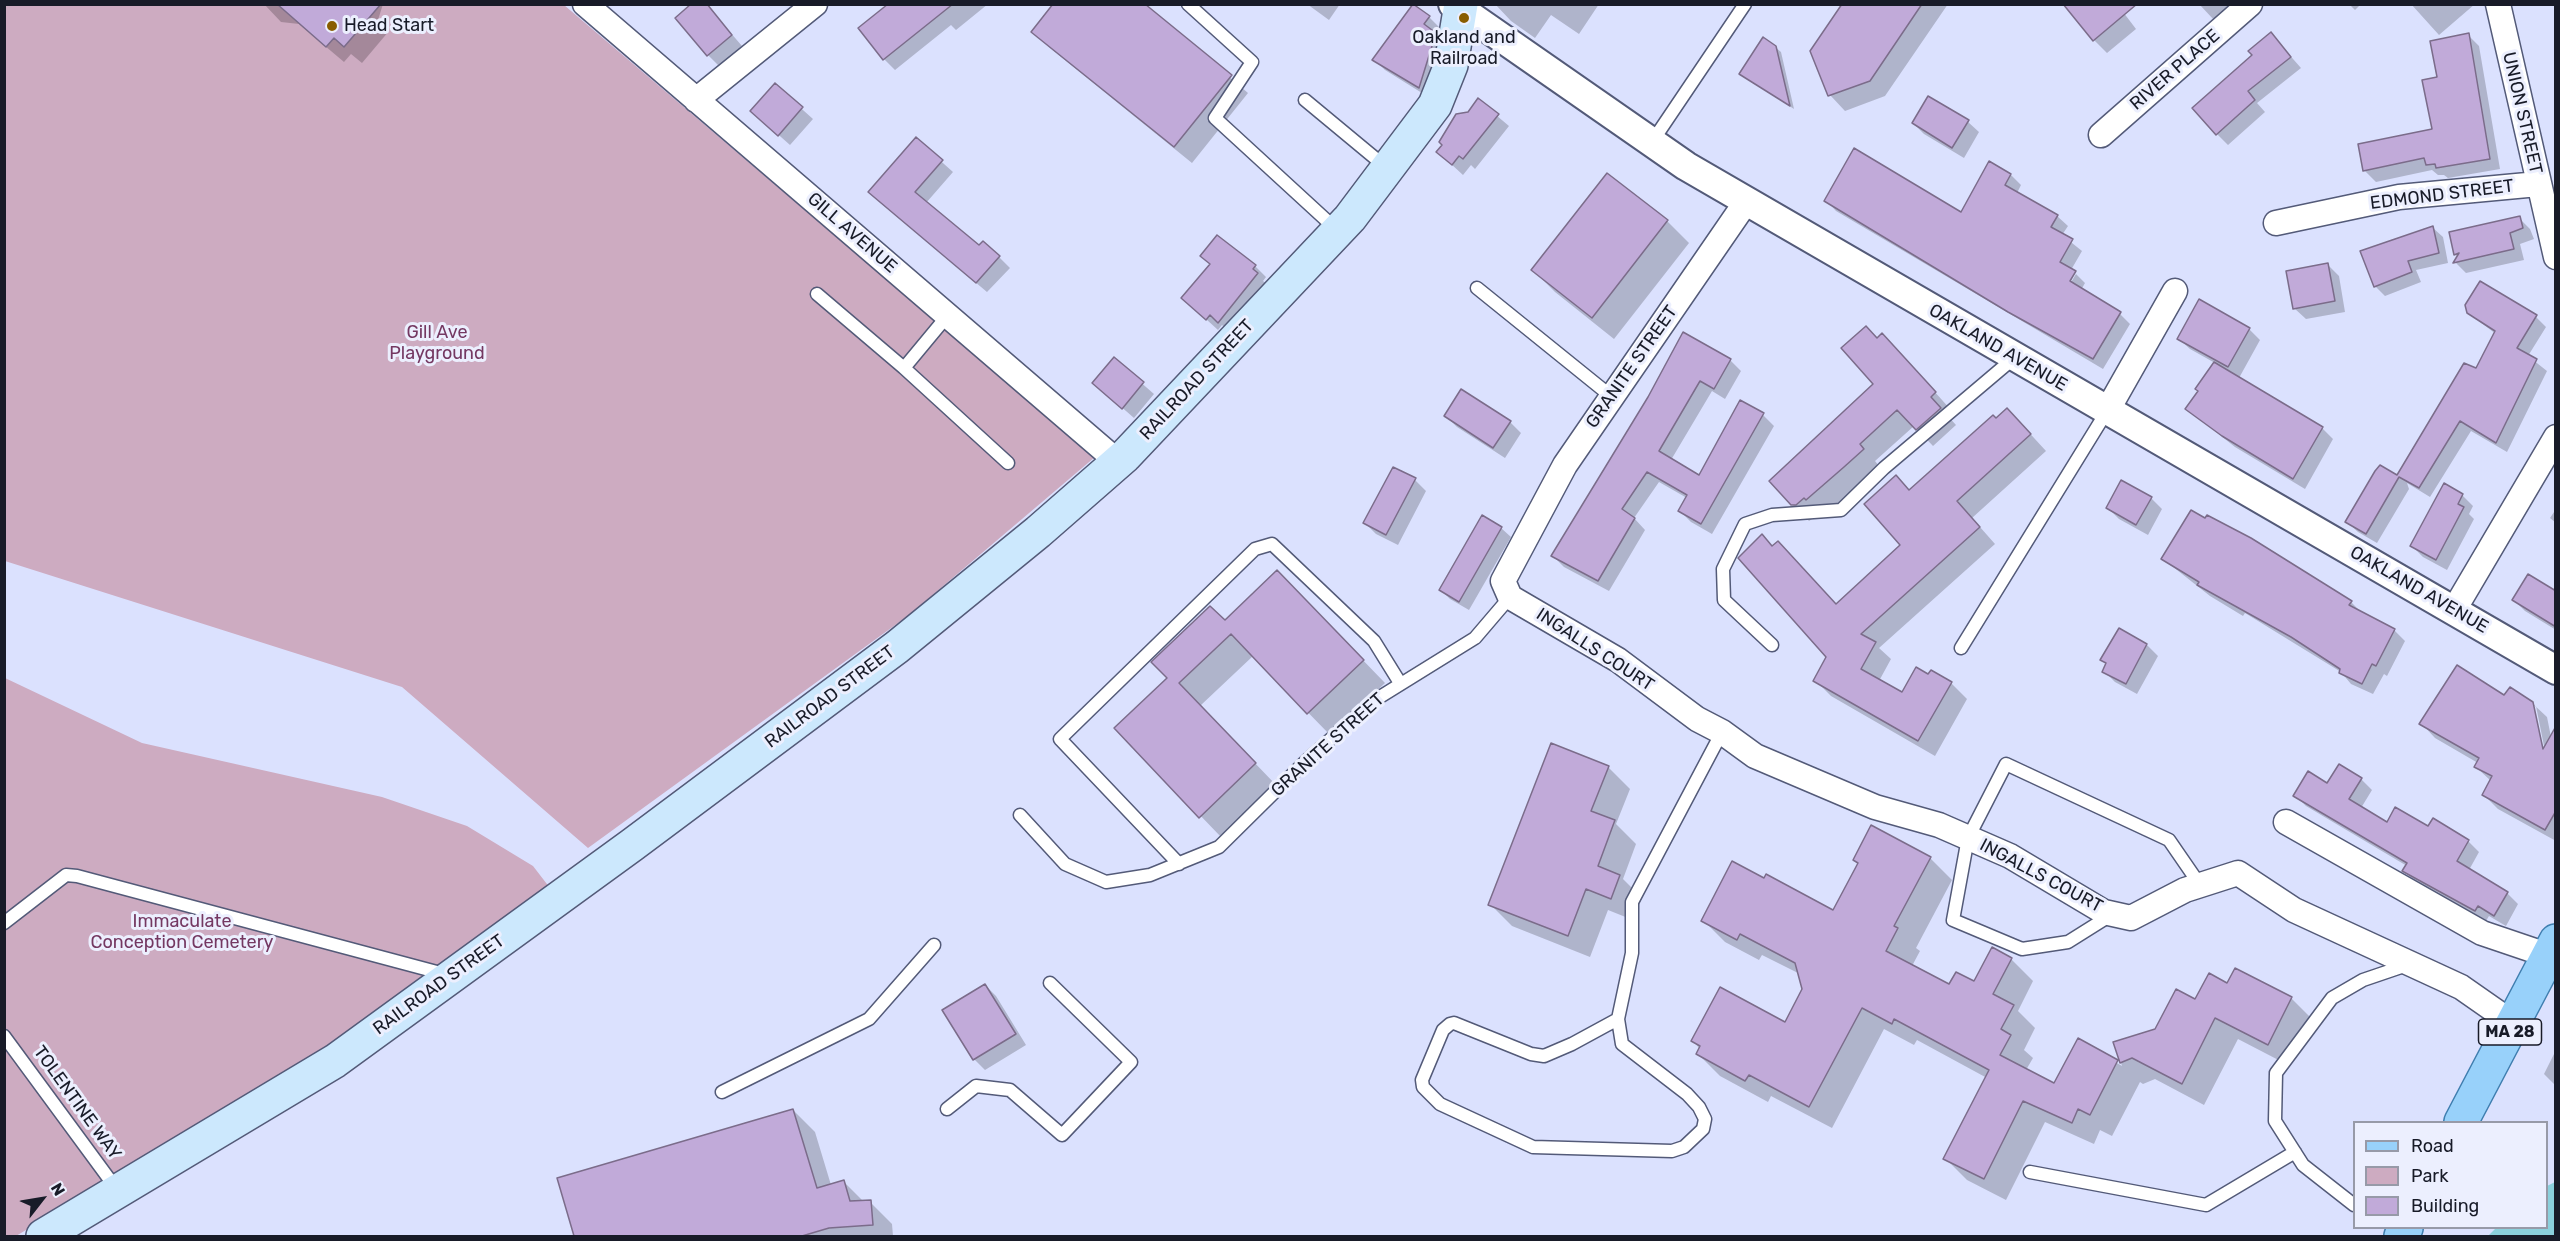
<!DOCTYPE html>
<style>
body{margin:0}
#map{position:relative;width:2560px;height:1241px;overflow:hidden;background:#dbe1fe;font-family:Rubik,sans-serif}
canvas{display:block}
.frame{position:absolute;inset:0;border:6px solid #181b28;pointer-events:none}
.legend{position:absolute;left:2353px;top:1121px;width:195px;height:108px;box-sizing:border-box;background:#eceffe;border:2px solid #979aa8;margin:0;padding:8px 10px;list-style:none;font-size:18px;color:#181b28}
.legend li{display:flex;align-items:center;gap:12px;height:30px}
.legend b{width:30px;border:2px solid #979aa8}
.north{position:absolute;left:12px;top:1169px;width:60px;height:60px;-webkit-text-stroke:4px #eceffe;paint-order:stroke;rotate:59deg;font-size:16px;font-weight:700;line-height:24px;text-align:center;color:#181b28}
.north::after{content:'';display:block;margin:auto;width:21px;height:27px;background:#181b28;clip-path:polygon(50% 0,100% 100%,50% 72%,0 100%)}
</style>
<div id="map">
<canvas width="2560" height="1241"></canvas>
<div class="frame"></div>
<ul class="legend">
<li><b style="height:8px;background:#98d1fa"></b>Road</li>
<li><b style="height:16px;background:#cdabc1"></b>Park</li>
<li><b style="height:16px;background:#c1aad9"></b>Building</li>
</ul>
<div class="north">N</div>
</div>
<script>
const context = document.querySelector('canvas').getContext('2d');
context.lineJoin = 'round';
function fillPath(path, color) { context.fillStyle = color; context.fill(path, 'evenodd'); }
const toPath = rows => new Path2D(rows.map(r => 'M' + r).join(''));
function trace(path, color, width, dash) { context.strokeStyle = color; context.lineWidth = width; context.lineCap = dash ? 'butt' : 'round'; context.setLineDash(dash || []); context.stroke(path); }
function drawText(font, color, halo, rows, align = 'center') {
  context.font = font + ' Rubik,sans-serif'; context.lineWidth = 6; context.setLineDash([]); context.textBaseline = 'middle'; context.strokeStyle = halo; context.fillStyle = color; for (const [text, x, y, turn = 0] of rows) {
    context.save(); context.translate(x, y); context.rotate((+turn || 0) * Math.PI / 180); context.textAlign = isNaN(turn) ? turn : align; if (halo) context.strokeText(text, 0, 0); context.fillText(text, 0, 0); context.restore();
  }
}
const green = toPath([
 [5,5,564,5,1095,457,909,615,588,848,402,687,5,561],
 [5,678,142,743,382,797,467,826,533,866,550,888,313,1058,16,1236,5,1236]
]);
const water = toPath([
 [2555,1182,2555,1236,2488,1236,2496,1228,2546,1228,2547,1186]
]);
const shadow = toPath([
 [383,4,378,20,389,31,362,63,351,54,344,62,299,24,281,22,264,4],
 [890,4,988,4,956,30,951,25,895,70,884,59],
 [1144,4,1248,93,1192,163,1050,48,1033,31],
 [1307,4,1340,4,1329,20],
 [1495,4,1599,4,1579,34,1551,15,1535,38,1511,21],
 [1844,4,1948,4,1885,96,1845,111,1830,95],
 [2117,4,2136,29,2107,53,2094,40],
 [2199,4,2232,4,2214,20],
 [2349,4,2361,4,2355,10],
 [2411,4,2475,4,2439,35],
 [711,10,742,46,719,66,708,55],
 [1429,17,1440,28,1435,35,1446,45,1430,98,1385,70,1374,59],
 [2271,34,2301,68,2257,103,2265,112,2228,145,2217,134,2254,55],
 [2468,35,2479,46,2500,169,2448,178,2444,175,2438,175,2432,170,2376,182,2365,171,2434,130,2439,78],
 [1775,47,1781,52,1794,109,1746,78],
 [775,85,813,119,790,145,763,121],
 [1478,100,1509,126,1475,169,1471,165,1463,175,1438,152],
 [1968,122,1979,132,1964,158,1924,134,1913,123],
 [916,139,953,172,926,203,979,247,999,257,1010,268,987,292,881,203],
 [1989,163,2011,175,2021,185,2017,193,2057,216,2068,226,2062,235,2082,251,2071,270,2075,273,2073,273,2067,289,2076,274,2085,283,2081,290,2120,314,2130,324,2103,369,1836,211,1826,200,1962,214],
 [2519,218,2530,229,2534,239,2520,244,2524,260,2466,273,2455,262,2458,257,2455,254],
 [1667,221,1689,243,1614,339,1555,292,1533,270],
 [2433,228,2443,237,2448,263,2416,270,2421,282,2385,296,2375,286],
 [2328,265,2339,276,2345,312,2306,319,2294,308],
 [1255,266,1266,277,1263,281,1268,285,1230,332,1222,325,1218,330,1183,298],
 [2468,313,2536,317,2546,327,2528,356,2547,371,2507,452,2471,431,2430,497,2407,483,2409,489,2377,543,2358,532,2347,522,2398,477,2476,370,2496,334],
 [2249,329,2260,340,2239,378,2322,428,2333,439,2305,489,2235,447,2187,409,2215,363,2190,349,2179,339],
 [1878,339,1899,352,1951,410,1946,414,1956,425,1933,446,1914,426,1875,461,1879,466,1824,516,1821,513,1809,521,1792,504,1875,384],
 [1114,359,1154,394,1134,418,1094,383],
 [1730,360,1741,371,1725,399,1712,391,1671,460,1700,477,1763,415,1774,426,1712,534,1691,522,1680,511,1687,498,1659,482,1634,518,1645,530,1609,591,1564,567,1553,556,1649,398],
 [1446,416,1510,422,1521,433,1505,458,1457,427],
 [1996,420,2023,426,2046,451,1972,518,1995,544,1879,648,1891,659,1879,681,1902,694,1929,676,1951,683,1967,699,1935,756,1831,696,1815,680,1828,657,1773,547,1836,606,1902,545,1909,491],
 [1415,480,1426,491,1398,545,1376,534,1365,523],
 [2462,495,2473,506,2469,514,2474,519,2447,570,2423,557,2412,546],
 [2151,498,2162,509,2148,535,2119,519,2108,508],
 [2556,509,2556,523,2550,518],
 [1501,528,1511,537,1469,610,1450,599,1441,590],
 [2163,559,2351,602,2362,613,2394,630,2405,641,2387,676,2384,674,2373,694,2351,684,2341,672,2245,613,2243,616,2210,596],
 [2556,592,2556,630,2525,611,2514,600],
 [1299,594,1385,683,1330,735,1253,656,1200,706,1277,786,1222,838,1116,728,1225,622],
 [2120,630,2147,645,2158,656,2137,694,2115,682,2104,671,2107,665,2102,660],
 [2505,697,2532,703,2547,717,2551,737,2556,729,2556,841,2498,809,2484,795,2491,781,2476,767,2478,763,2435,738,2421,723],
 [2533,706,2536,706,2546,756,2543,757],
 [1608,767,1630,789,1616,824,1636,844,1623,879,1642,898,1633,920,1608,910,1590,957,1512,926,1490,904],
 [2361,779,2372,790,2361,808,2387,824,2429,828,2468,841,2479,852,2469,870,2507,893,2518,904,2506,926,2489,916,2486,921,2415,882,2404,871,2407,866,2306,806,2295,795,2327,785],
 [1930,858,1952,880,1916,948,1920,951,1912,966,1950,986,1974,983,1993,949,2011,959,2033,981,2018,1011,2035,1028,2024,1050,2033,1058,2026,1070,2054,1085,2078,1040,2122,1066,2115,1043,2156,1030,2196,1001,2228,985,2236,970,2291,998,2313,1020,2290,1066,2238,1039,2204,1105,2155,1079,2143,1084,2140,1082,2112,1136,2100,1130,2094,1144,2045,1122,2006,1200,1967,1180,1945,1158,1987,1078,1917,1040,1914,1045,1884,1029,1832,1128,1771,1096,1768,1102,1720,1076,1698,1054,1700,1049,1693,1041,1785,1024,1804,990,1800,974,1762,955,1759,960,1725,942,1703,920,1834,912],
 [985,985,996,996,1026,1045,985,1070,974,1059,944,1011],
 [2556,1050,2556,1086,2544,1074],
 [793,1110,815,1132,831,1185,844,1182,864,1202,870,1202,892,1224,893,1236,576,1236,559,1179]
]);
const building = toPath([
 [277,4,381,4,344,47,334,38,326,47,277,4],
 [691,4,707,4,732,35,707,56,675,18,691,4],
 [888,4,953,4,883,60,858,28,888,4],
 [1053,4,1145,4,1232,75,1174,147,1031,32,1053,4],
 [1413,4,1430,16,1424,24,1436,33,1419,88,1372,60,1413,4],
 [1842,4,1922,4,1870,81,1828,96,1810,51,1842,4],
 [2063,4,2137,4,2093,41,2063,4],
 [2271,32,2291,57,2248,91,2255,100,2216,135,2192,108,2252,55,2248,51,2271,32],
 [2469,33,2490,159,2436,168,2435,164,2426,165,2424,158,2363,171,2358,144,2432,129,2422,80,2437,77,2430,41,2469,33],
 [1763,37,1776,46,1790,106,1739,74,1763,37],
 [775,83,803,107,778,136,750,111,775,83],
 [1928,96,1969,120,1952,148,1912,123,1928,96],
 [1478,98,1499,114,1463,159,1459,156,1452,165,1436,152,1442,145,1439,142,1456,114,1468,112,1478,98],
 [916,137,943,160,915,192,979,245,983,241,1000,256,976,283,868,192,916,137],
 [1854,148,1961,212,1989,161,2011,174,2005,185,2058,215,2051,227,2073,239,2060,262,2076,271,2070,281,2121,312,2093,359,2008,312,1824,201,1854,148],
 [1607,173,1668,220,1592,318,1531,270,1607,173],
 [2520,216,2523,228,2510,233,2514,249,2453,263,2459,253,2454,255,2449,232,2520,216],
 [2433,226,2439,253,2408,261,2412,272,2374,287,2360,251,2433,226],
 [1217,235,1256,265,1253,269,1258,273,1218,323,1210,315,1206,320,1181,298,1210,264,1200,256,1217,235],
 [2328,263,2335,301,2293,309,2286,271,2328,263],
 [2480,281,2537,315,2517,348,2537,359,2496,443,2460,421,2419,488,2399,477,2366,534,2345,522,2375,471,2380,465,2397,475,2464,363,2476,368,2495,331,2467,313,2465,305,2480,281],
 [2199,299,2250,328,2228,367,2177,339,2199,299],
 [1866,326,1877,338,1882,333,1936,392,1931,397,1941,408,1916,430,1897,410,1860,444,1864,449,1844,467,1806,500,1804,498,1796,505,1791,505,1769,481,1873,384,1841,348,1866,326],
 [1683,332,1731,359,1714,389,1700,381,1659,451,1699,475,1740,400,1764,413,1701,524,1678,511,1687,495,1647,472,1622,509,1635,518,1598,581,1551,556,1648,397,1683,332],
 [1114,357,1144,382,1122,409,1092,383,1114,357],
 [2214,362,2323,427,2293,479,2222,436,2185,409,2198,391,2195,389,2214,362],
 [1461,389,1511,421,1493,448,1444,416,1461,389],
 [2007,408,2031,434,1957,501,1980,527,1861,634,1876,642,1861,669,1902,692,1916,667,1928,674,1931,670,1952,682,1918,741,1813,681,1826,657,1738,558,1762,534,1772,546,1778,541,1836,604,1900,545,1864,504,1896,475,1909,490,1993,415,1996,418,2007,408],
 [1393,467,1416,478,1386,535,1363,523,1393,467],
 [2121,480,2152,497,2136,525,2106,508,2121,480],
 [2444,483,2463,494,2458,504,2464,507,2436,560,2410,546,2444,483],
 [2191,510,2205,518,2207,515,2251,538,2352,601,2349,605,2395,629,2376,666,2372,664,2362,684,2339,673,2340,669,2291,637,2197,585,2199,582,2161,559,2191,510],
 [1482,515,1502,527,1459,602,1439,590,1482,515],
 [1277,570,1364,660,1307,714,1231,634,1179,683,1256,763,1199,818,1114,728,1167,678,1151,662,1210,606,1225,620,1277,570],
 [2528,574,2556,591,2556,627,2512,600,2528,574],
 [2119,628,2147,644,2126,684,2102,672,2106,663,2100,660,2119,628],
 [2457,665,2504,695,2510,687,2533,702,2543,749,2556,726,2556,811,2545,830,2482,795,2492,776,2474,767,2479,758,2419,724,2457,665],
 [1551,743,1609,766,1591,811,1615,820,1598,866,1620,875,1611,899,1586,889,1568,936,1488,905,1551,743],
 [2339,764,2362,778,2349,799,2387,822,2395,807,2428,826,2433,818,2469,840,2457,861,2508,892,2494,916,2478,906,2475,911,2402,871,2407,863,2293,796,2308,771,2327,783,2339,764],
 [1871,825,1931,857,1894,926,1898,928,1886,951,1949,984,1956,972,1974,981,1992,947,2012,958,1993,994,2014,1005,2001,1029,2011,1035,2000,1055,2054,1083,2078,1038,2118,1060,2090,1115,2078,1109,2072,1123,2023,1101,1984,1179,1943,1159,1989,1070,1894,1019,1892,1024,1862,1008,1809,1107,1749,1075,1745,1081,1696,1054,1700,1046,1691,1041,1720,987,1785,1022,1802,989,1795,963,1740,934,1737,940,1701,921,1732,861,1764,878,1766,874,1833,910,1858,863,1853,860,1871,825],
 [2235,968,2292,997,2268,1045,2215,1018,2182,1084,2132,1058,2120,1063,2113,1042,2155,1029,2176,989,2195,999,2209,973,2227,983,2235,968],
 [985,984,1016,1034,973,1060,942,1010,985,984],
 [793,1109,817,1188,844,1180,850,1201,871,1200,873,1225,829,1228,802,1236,574,1236,557,1178,793,1109]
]);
const service = toPath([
 [1188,4,1252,62,1215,118,1337,230],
 [1305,100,1387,168],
 [1652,142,1745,4],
 [1477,288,1612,397],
 [817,294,904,368],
 [948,315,904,368,1008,463],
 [1772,645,1724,600,1723,569,1745,524,1772,515,1841,510,1884,468,2014,358],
 [1961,648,2107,411],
 [1020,815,1065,864,1106,882,1150,875,1219,847,1307,760,1375,700,1475,638,1510,597],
 [1179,864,1060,739,1255,549,1272,544,1374,641,1400,683],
 [2111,915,2068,942,2022,949,1953,920,1968,838,2006,764,2169,840,2200,885],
 [4,923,66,875,77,876,448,975],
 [1618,1019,1572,1044,1544,1056,1531,1054,1454,1023,1450,1024,1443,1030,1422,1080,1423,1087,1440,1104,1533,1147,1672,1151,1684,1147,1703,1129,1705,1119,1699,1107,1687,1094,1622,1044,1618,1019,1632,953,1632,902,1722,732],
 [4,1036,118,1191],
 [722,1092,869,1019,934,945],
 [947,1109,976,1086,1010,1090,1062,1135,1131,1062,1050,983],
 [2030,1172,2206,1205,2295,1152],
 [2354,1205,2303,1165,2275,1121,2276,1073,2332,998,2363,980,2410,964]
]);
const minor = toPath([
 [585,4,1118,462],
 [2498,4,2556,257],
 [696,100,815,4],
 [2101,135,2250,4],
 [1746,202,1565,465,1503,581,1510,597,1618,660,1697,719,1722,732,1755,756,1875,807,1939,825,2010,856,2104,912,2131,918,2185,890,2238,873,2294,910,2461,987,2514,1024],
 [2276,223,2399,197,2538,184],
 [2107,411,2175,291],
 [2454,610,2556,437],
 [2286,822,2482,933,2547,955]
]);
const tertiary = toPath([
 [1453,4,1686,166,2556,670]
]);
const secondary = toPath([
 [43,1236,335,1061,632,845,897,647,1038,532,1125,456,1350,218,1435,105,1451,65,1461,4]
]);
const primary = toPath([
 [2461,1122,2556,941],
 [2401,1236,2406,1228]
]);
const markers = [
 [1464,18,6,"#895d00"],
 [332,26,6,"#895d00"]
];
const shields = [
 [2510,1032,63]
];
const shieldNames = [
 ["MA 28",2510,1032]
];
const poiNames = [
 ["Head Start",344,26],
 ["Oakland and",1464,38,"center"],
 ["Railroad",1464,59,"center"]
];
const streetNames = [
 ["RIVER PLACE",2175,70,-41],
 ["UNION STREET",2522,113,77],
 ["EDMOND STREET",2442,195,-7],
 ["GILL AVENUE",852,233,41],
 ["OAKLAND AVENUE",1998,348,30],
 ["GRANITE STREET",1632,367,-55],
 ["RAILROAD STREET",1197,380,-47],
 ["OAKLAND AVENUE",2419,590,30],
 ["INGALLS COURT",1595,650,33],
 ["RAILROAD STREET",830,697,-37],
 ["GRANITE STREET",1328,745,-42],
 ["INGALLS COURT",2041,876,28],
 ["RAILROAD STREET",439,985,-36],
 ["TOLENTINE WAY",77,1103,54]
];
const parkNames = [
 ["Gill Ave",437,333],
 ["Playground",437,354],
 ["Immaculate",182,922],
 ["Conception Cemetery",182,943]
];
fillPath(green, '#cdabc1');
fillPath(water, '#8bd0dc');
fillPath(shadow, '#0003');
fillPath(building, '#c1aad9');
trace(building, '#7b6c8a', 1.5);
trace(service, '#535a78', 15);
trace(minor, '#535a78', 27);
trace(tertiary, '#535a78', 32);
trace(secondary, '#535a78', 36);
trace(primary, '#3f7eaf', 36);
trace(service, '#fff', 12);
trace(minor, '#fff', 24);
trace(tertiary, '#fff', 28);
trace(secondary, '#cce8fd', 33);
trace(primary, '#98d1fa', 33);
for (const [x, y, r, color] of markers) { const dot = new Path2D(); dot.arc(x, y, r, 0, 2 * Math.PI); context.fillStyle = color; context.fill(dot); trace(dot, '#eceffe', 2); }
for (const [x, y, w] of shields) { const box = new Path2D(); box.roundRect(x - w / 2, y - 13, w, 26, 4.5); context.fillStyle = '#eceffe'; context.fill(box); trace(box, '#181b28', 1.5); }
drawText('bold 16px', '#181b28', null, shieldNames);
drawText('18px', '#181b28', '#eceffe', poiNames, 'left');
drawText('18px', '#181b28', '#eceffe', streetNames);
drawText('18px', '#743862', '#eceffe', parkNames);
</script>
